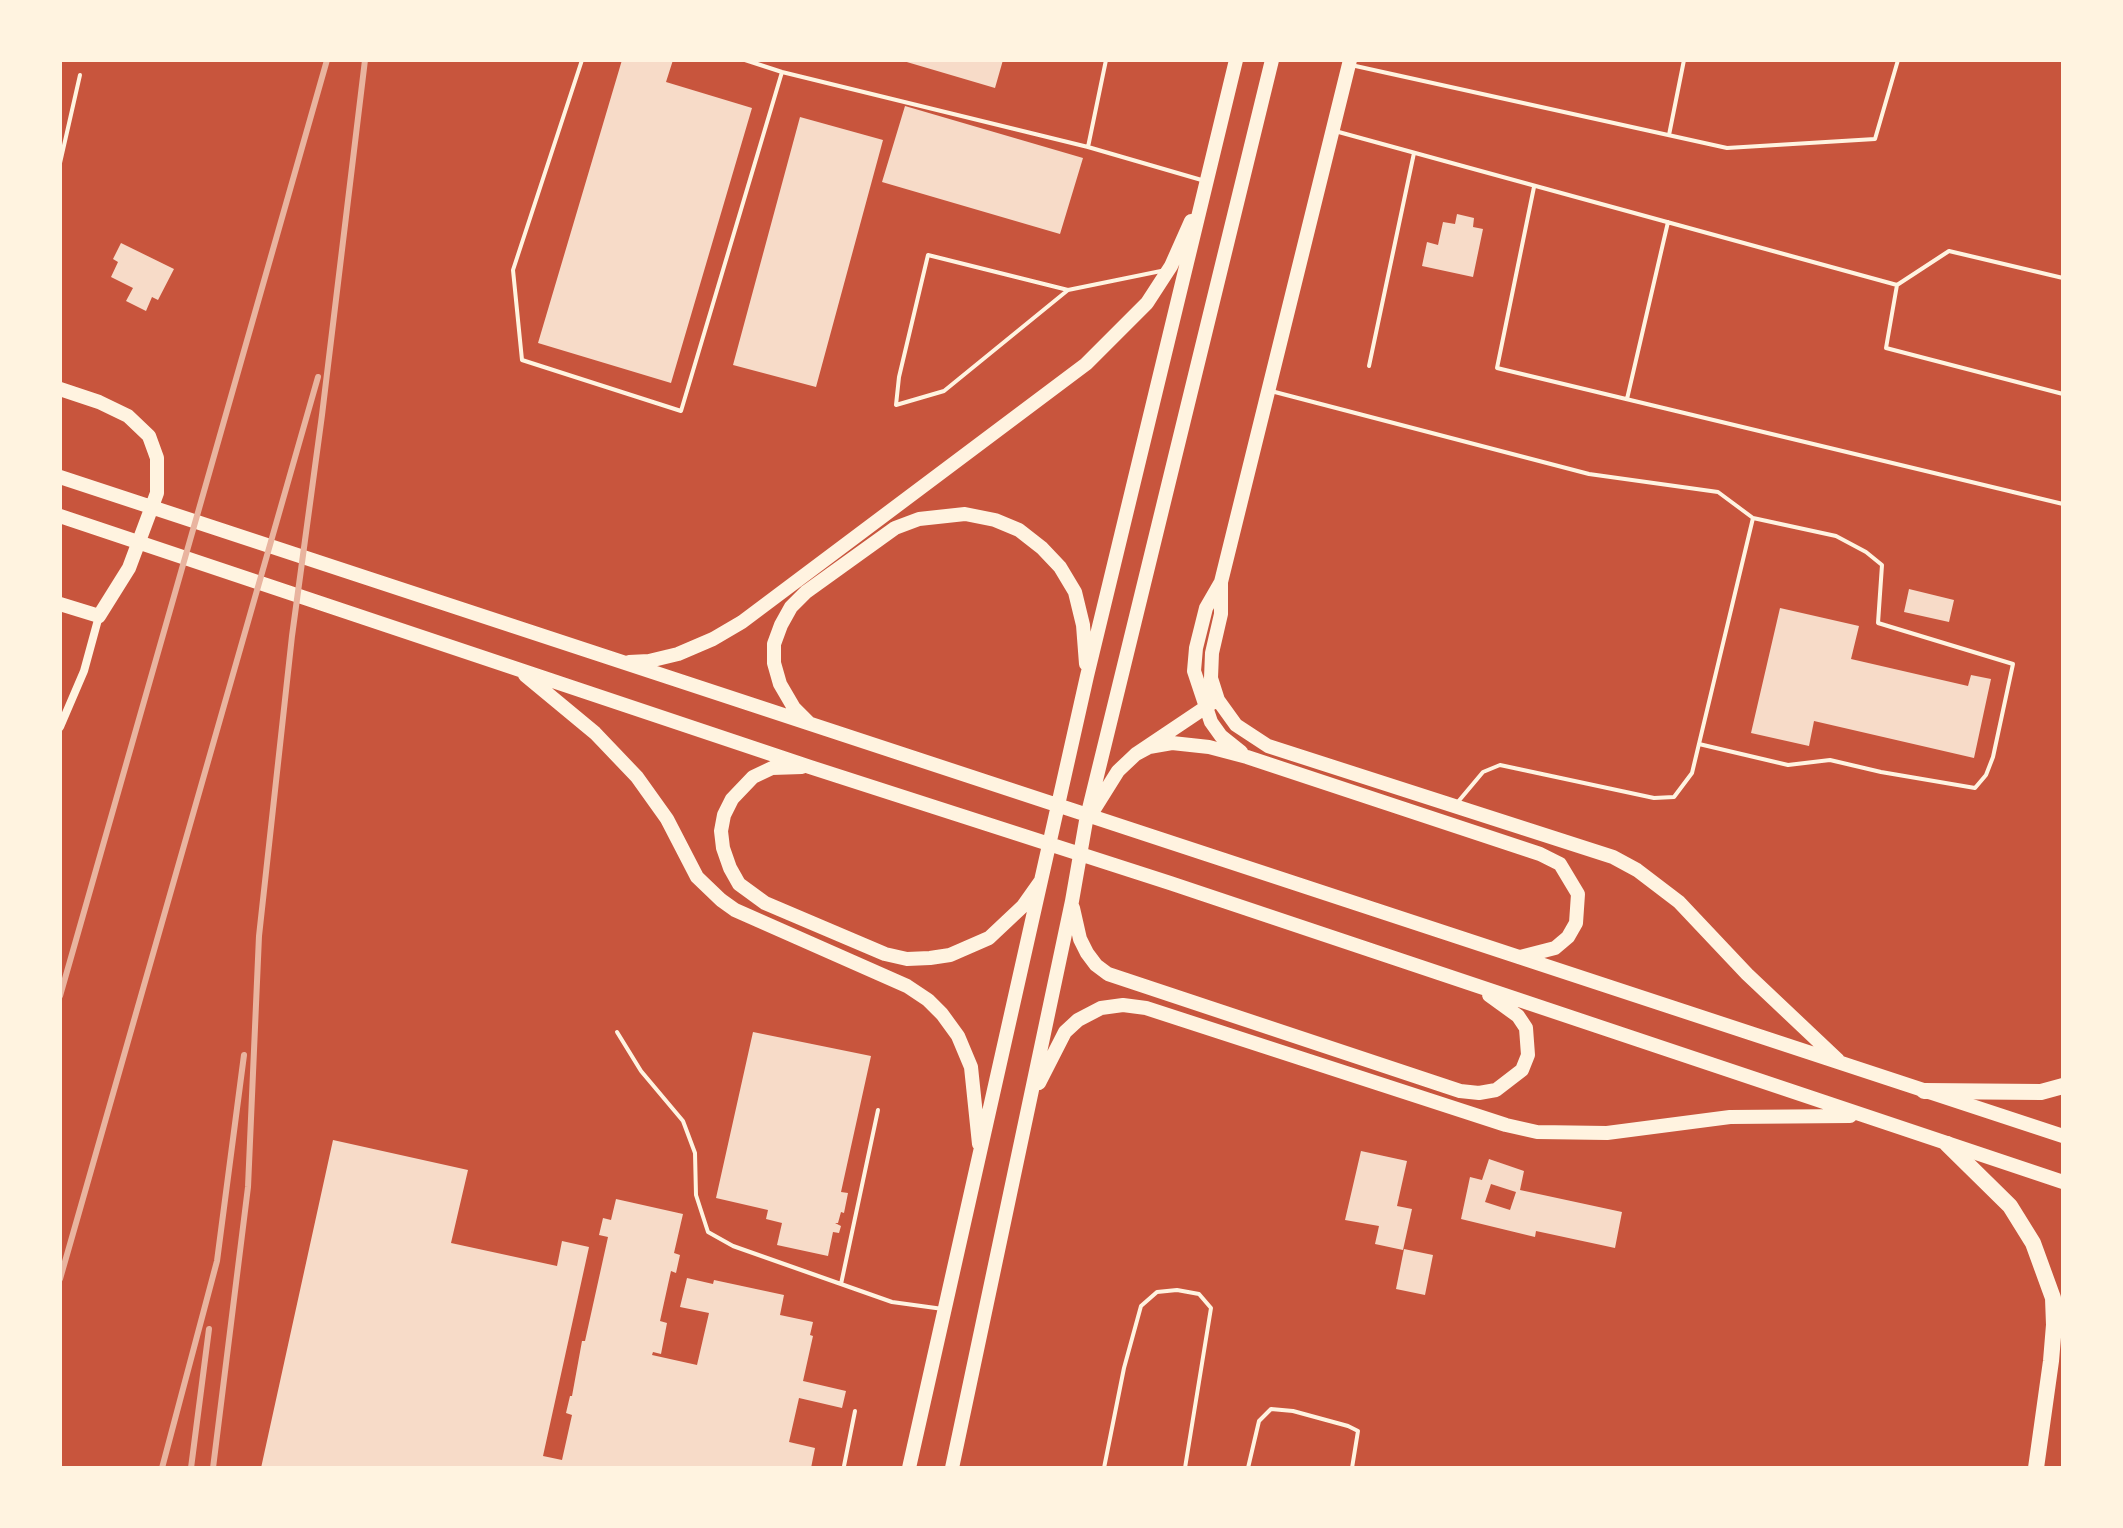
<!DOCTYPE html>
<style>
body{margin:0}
#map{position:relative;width:2123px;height:1528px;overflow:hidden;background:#c8553d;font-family:"PT Sans Narrow",sans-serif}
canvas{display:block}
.frame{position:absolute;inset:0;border:62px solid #fff3e0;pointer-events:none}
</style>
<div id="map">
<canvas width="2123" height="1528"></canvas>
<div class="frame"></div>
</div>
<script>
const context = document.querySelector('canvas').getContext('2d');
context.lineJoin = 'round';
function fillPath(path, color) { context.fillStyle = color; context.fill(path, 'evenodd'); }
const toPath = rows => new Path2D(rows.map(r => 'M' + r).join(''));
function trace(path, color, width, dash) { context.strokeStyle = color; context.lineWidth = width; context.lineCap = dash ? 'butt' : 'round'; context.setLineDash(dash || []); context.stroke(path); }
const building = toPath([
 [622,60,673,60,666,82,752,108,671,383,538,343],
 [900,60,1003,60,995,88],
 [905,106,1083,158,1060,234,882,182],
 [800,117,883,140,816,387,733,365],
 [1457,214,1474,218,1473,227,1483,229,1473,277,1422,266,1427,242,1438,245,1443,222,1455,224],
 [121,243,174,269,158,300,152,297,146,311,126,301,133,288,111,277,118,262,113,259],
 [1909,589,1954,600,1949,622,1904,612],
 [1780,608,1859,626,1851,659,1968,686,1971,675,1991,679,1974,758,1814,721,1809,746,1751,733],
 [753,1032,871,1056,841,1192,848,1193,844,1213,841,1212,838,1223,835,1223,841,1226,839,1233,833,1232,828,1256,777,1245,782,1223,766,1219,768,1210,716,1198],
 [333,1140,468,1170,451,1243,557,1266,562,1241,589,1247,543,1456,562,1460,572,1415,566,1413,570,1396,572,1396,582,1341,585,1341,608,1237,599,1235,603,1218,611,1220,616,1199,683,1214,674,1253,680,1255,676,1273,671,1271,660,1321,667,1323,661,1354,653,1352,652,1355,697,1365,709,1313,680,1307,687,1278,713,1284,714,1280,784,1295,780,1315,813,1322,810,1335,813,1336,803,1381,846,1391,842,1408,799,1398,789,1442,815,1448,811,1468,261,1468],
 [1361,1151,1407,1161,1397,1206,1412,1209,1403,1250,1375,1244,1379,1226,1345,1220],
 [1489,1159,1524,1171,1520,1190,1622,1212,1615,1248,1536,1231,1535,1237,1461,1219,1470,1177,1482,1180],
 [1491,1184,1516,1192,1510,1210,1485,1202],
 [1404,1249,1433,1255,1425,1295,1396,1289]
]);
const service = toPath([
 [582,60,513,270,522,360,681,411,782,72],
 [745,60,782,72,1088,147,1205,181],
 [1351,65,1727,148,1875,139,1898,60],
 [1335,131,1897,285],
 [1669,135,1684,60],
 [1088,147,1106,60],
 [60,163,80,75],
 [1534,187,1497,368,2063,504],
 [2063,278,1949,251,1897,285,1886,348,2063,394],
 [1068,290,944,391,896,405,899,377,928,255,1068,290,1161,271],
 [1369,366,1414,153],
 [1271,391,1589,474,1718,492,1753,518,1692,773,1674,797,1654,798,1500,765,1483,772,1457,803],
 [1627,399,1668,222],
 [1699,744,1788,765,1830,760,1881,772,1975,788,1986,775,1993,757,2013,664,1878,623,1882,565,1866,552,1836,536,1753,518],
 [617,1032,641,1071,683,1121,695,1153,696,1195,708,1232,733,1246,892,1302,943,1309],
 [841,1284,878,1110],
 [844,1466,855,1411],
 [1104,1468,1124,1368,1141,1306,1157,1292,1177,1290,1199,1294,1211,1308,1185,1468],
 [1248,1468,1259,1421,1271,1409,1293,1411,1348,1426,1358,1431,1352,1468]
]);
const minor = toPath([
 [60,727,84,671,99,616]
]);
const primary = toPath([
 [1350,60,1221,582,1221,614,1212,653,1211,678,1218,700,1236,725,1268,746,1613,857,1637,870,1679,902,1747,974,1838,1060],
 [60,389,99,402,128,416,149,436,157,458,157,493,129,568,99,616,60,604],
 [60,477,2063,1136],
 [60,516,810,767,1170,883,2063,1182],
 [1221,582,1206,608,1196,648,1194,671,1211,722,1221,736,1241,752],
 [629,662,649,661,678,654,713,639,742,622,1086,364,1147,303,1171,266,1191,221],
 [525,675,595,733,637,777,667,819,697,877,721,900,735,910,907,986,928,1000,942,1014,958,1036,971,1067,979,1144],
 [809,723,794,708,780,684,774,663,774,644,781,625,791,607,806,592,895,528,919,519,965,514,995,520,1019,530,1042,548,1060,567,1075,592,1083,625,1086,664],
 [1136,754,1149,747,1172,743,1209,747,1247,757,1540,854,1560,864,1578,894,1576,923,1568,937,1555,948,1520,957],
 [802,767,772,768,753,777,732,799,724,815,721,831,723,848,730,868,739,884,765,903,885,954,907,959,930,958,950,955,989,938,1023,906,1040,882],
 [1093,811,1118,771,1136,754,1212,703],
 [1073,908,1080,939,1087,953,1096,965,1108,974,1460,1091,1479,1093,1496,1090,1522,1070,1528,1055,1526,1028,1518,1016,1489,995],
 [1039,1083,1065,1032,1078,1020,1101,1008,1123,1005,1146,1008,1506,1125,1537,1132,1607,1133,1730,1117,1850,1116],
 [909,1468,1087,676,1236,60],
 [952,1468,1072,901,1086,821,1272,60]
]);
const motorway = toPath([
 [1924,1091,2041,1092,2063,1086],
 [1947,1144,2010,1206,2033,1243,2053,1298,2054,1325,2051,1361,2036,1468]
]);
const rail = toPath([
 [60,996,327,60],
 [60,1279,318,377],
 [162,1468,217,1261,244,1055],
 [191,1468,209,1329],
 [213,1468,248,1187,259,936,292,636,322,415,365,60]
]);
fillPath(building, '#f7dbc8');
trace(service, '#fff3e0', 4);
trace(minor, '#fff3e0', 8);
trace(primary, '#fff3e0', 14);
trace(motorway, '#fff3e0', 16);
trace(rail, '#e9b49f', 6);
</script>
